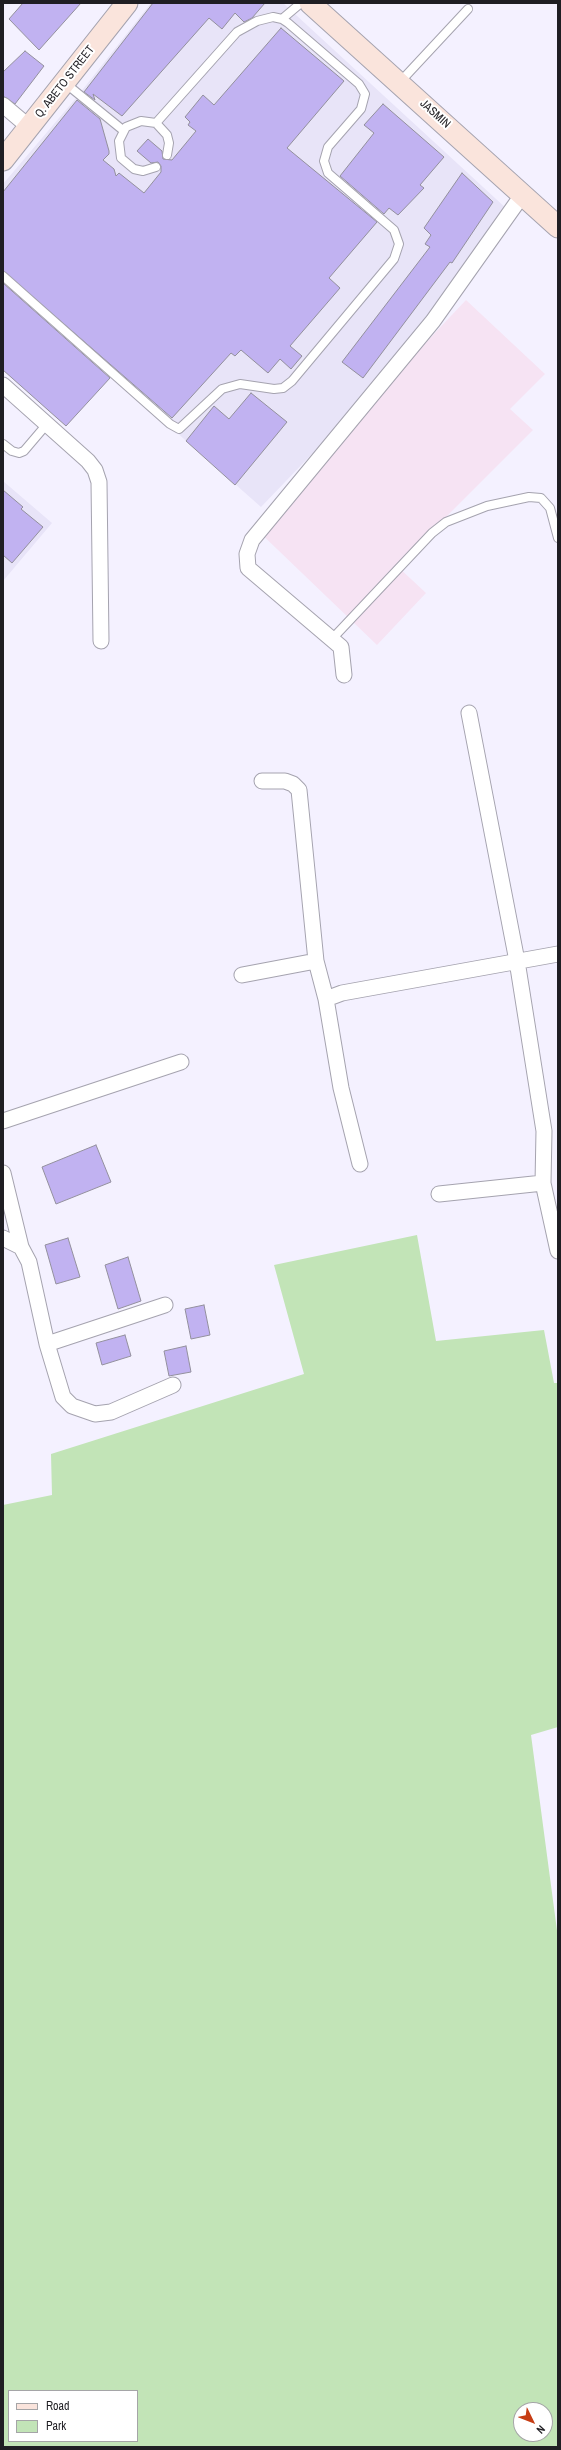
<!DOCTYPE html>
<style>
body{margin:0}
#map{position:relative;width:561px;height:2450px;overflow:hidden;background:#f4f1ff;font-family:"Archivo Narrow",sans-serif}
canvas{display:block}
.frame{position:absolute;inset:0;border:4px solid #1f1e23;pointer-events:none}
.legend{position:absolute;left:8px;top:2390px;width:130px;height:52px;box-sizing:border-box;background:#fff;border:1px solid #a5a5a7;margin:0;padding:5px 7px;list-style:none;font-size:12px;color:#1f1e23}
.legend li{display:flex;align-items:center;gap:8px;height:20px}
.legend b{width:20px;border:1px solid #a5a5a7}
.north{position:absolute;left:513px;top:2402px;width:40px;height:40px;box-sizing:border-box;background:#fff;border:1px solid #a5a5a7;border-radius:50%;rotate:133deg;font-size:11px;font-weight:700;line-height:16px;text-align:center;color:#1f1e23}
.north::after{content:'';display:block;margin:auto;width:14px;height:18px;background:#c63d14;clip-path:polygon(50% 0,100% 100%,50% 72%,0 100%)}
</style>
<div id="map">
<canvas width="561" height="2450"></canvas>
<div class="frame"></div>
<ul class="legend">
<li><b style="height:5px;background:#fae4dc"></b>Road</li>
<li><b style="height:11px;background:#c2e4b7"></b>Park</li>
</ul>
<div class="north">N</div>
</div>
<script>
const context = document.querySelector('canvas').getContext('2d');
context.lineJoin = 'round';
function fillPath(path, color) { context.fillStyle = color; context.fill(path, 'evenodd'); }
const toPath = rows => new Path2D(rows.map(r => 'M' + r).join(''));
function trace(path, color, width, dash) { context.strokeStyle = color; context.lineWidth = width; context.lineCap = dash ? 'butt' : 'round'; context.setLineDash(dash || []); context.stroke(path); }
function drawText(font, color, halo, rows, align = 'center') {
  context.font = font + ' "Archivo Narrow",sans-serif'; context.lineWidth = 4; context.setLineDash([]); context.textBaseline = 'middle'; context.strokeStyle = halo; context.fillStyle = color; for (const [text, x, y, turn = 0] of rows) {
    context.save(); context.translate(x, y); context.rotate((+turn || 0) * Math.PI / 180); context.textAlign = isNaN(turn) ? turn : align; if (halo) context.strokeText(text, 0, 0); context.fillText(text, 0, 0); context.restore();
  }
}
const commercial = toPath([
 [466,300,545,374,510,409,533,430,397,566,426,593,377,645,253,526]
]);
const built = toPath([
 [151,3,283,3,508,210,452,288,334,431,261,507,3,279,3,184,76,98],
 [3,481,52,523,3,581]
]);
const green = toPath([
 [417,1235,436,1341,544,1330,554,1383,558,1383,558,1727,531,1735,558,1938,558,2447,3,2447,3,1505,52,1495,51,1454,304,1374,274,1265],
 [9,2391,137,2391,137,2441,9,2441],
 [521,2410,545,2410,545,2434,521,2434]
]);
const building = toPath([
 [23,3,81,3,39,50,9,19,23,3],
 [153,3,265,3,252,18,244,22,235,13,222,29,209,18,122,116,93,94,95,100,84,92,153,3],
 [281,28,344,81,287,148,377,222,329,278,340,288,290,346,302,356,291,369,280,359,268,373,241,350,235,356,231,353,172,418,3,271,3,192,77,100,100,119,109,151,109,154,103,160,114,169,116,176,119,173,144,193,161,172,161,166,158,162,151,163,137,151,148,139,162,151,163,159,172,160,196,131,188,125,190,122,185,117,203,95,214,105,281,28],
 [25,51,44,66,15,104,3,96,3,72,25,51],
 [383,104,444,157,420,185,424,188,398,215,389,208,384,214,340,176,374,133,364,125,383,104],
 [462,173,493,202,452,263,450,262,363,378,342,362,430,247,425,244,431,235,424,228,462,173],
 [3,283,110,378,66,426,3,370,3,283],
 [251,393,287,422,235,485,186,441,214,406,229,419,251,393],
 [3,490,23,507,21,509,43,527,12,563,3,555,3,490],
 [96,1145,111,1182,56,1204,42,1167,96,1145],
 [68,1238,80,1277,56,1284,45,1245,68,1238],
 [128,1257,141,1301,118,1309,105,1265,128,1257],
 [204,1305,210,1335,191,1339,185,1309,204,1305],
 [125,1335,131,1356,102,1365,96,1343,125,1335],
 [186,1346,191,1372,169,1376,164,1351,186,1346]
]);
const lane = toPath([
 [282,19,301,3],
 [400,82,468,9],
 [65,83,124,131],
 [156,167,143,171,134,169,121,158,119,141,126,127,141,121,156,123,167,135,169,143,167,155],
 [3,276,170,424,179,429,222,389,240,384,274,389,283,388,292,381,394,259,399,244,394,230,328,173,324,161,328,147,361,109,365,94,359,84,288,23,282,19,273,17,257,21,237,32,156,123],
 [3,444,12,451,19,453,24,451,47,424],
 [332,639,432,533,446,522,487,506,529,497,541,498,550,508,558,538]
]);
const street = toPath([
 [3,105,29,127],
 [3,385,88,461,95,470,99,482,101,641],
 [344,675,341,647,248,568,247,554,252,540,433,321,523,194],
 [469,713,517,961,544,1131,543,1183,558,1251],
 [262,781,285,781,293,784,299,790,316,961,326,999,342,993,558,954],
 [242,975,316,961],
 [326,999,341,1088,360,1164],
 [3,1121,181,1062],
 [3,1173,21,1247],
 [439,1194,543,1183],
 [3,1238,21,1247,29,1262,47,1344,63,1397,72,1406,95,1414,111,1412,173,1385],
 [47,1344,165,1305]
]);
const secondary = toPath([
 [310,3,558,227],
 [3,160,127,3]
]);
const streetNames = [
 ["Q. ABETO STREET",65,82,-52],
 ["JASMIN",435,114,42]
];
fillPath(commercial, '#f6e3f3');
fillPath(built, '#e8e4f8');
fillPath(green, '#c2e4b7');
fillPath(building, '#c1b2f1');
trace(building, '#93909d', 1);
trace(lane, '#a5a3af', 10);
trace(street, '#a5a3af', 17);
trace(secondary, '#a5a3af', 23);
trace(lane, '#fff', 8);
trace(street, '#fff', 15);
trace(secondary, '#fae4dc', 21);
drawText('12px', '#1f1e23', '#fff', streetNames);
</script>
